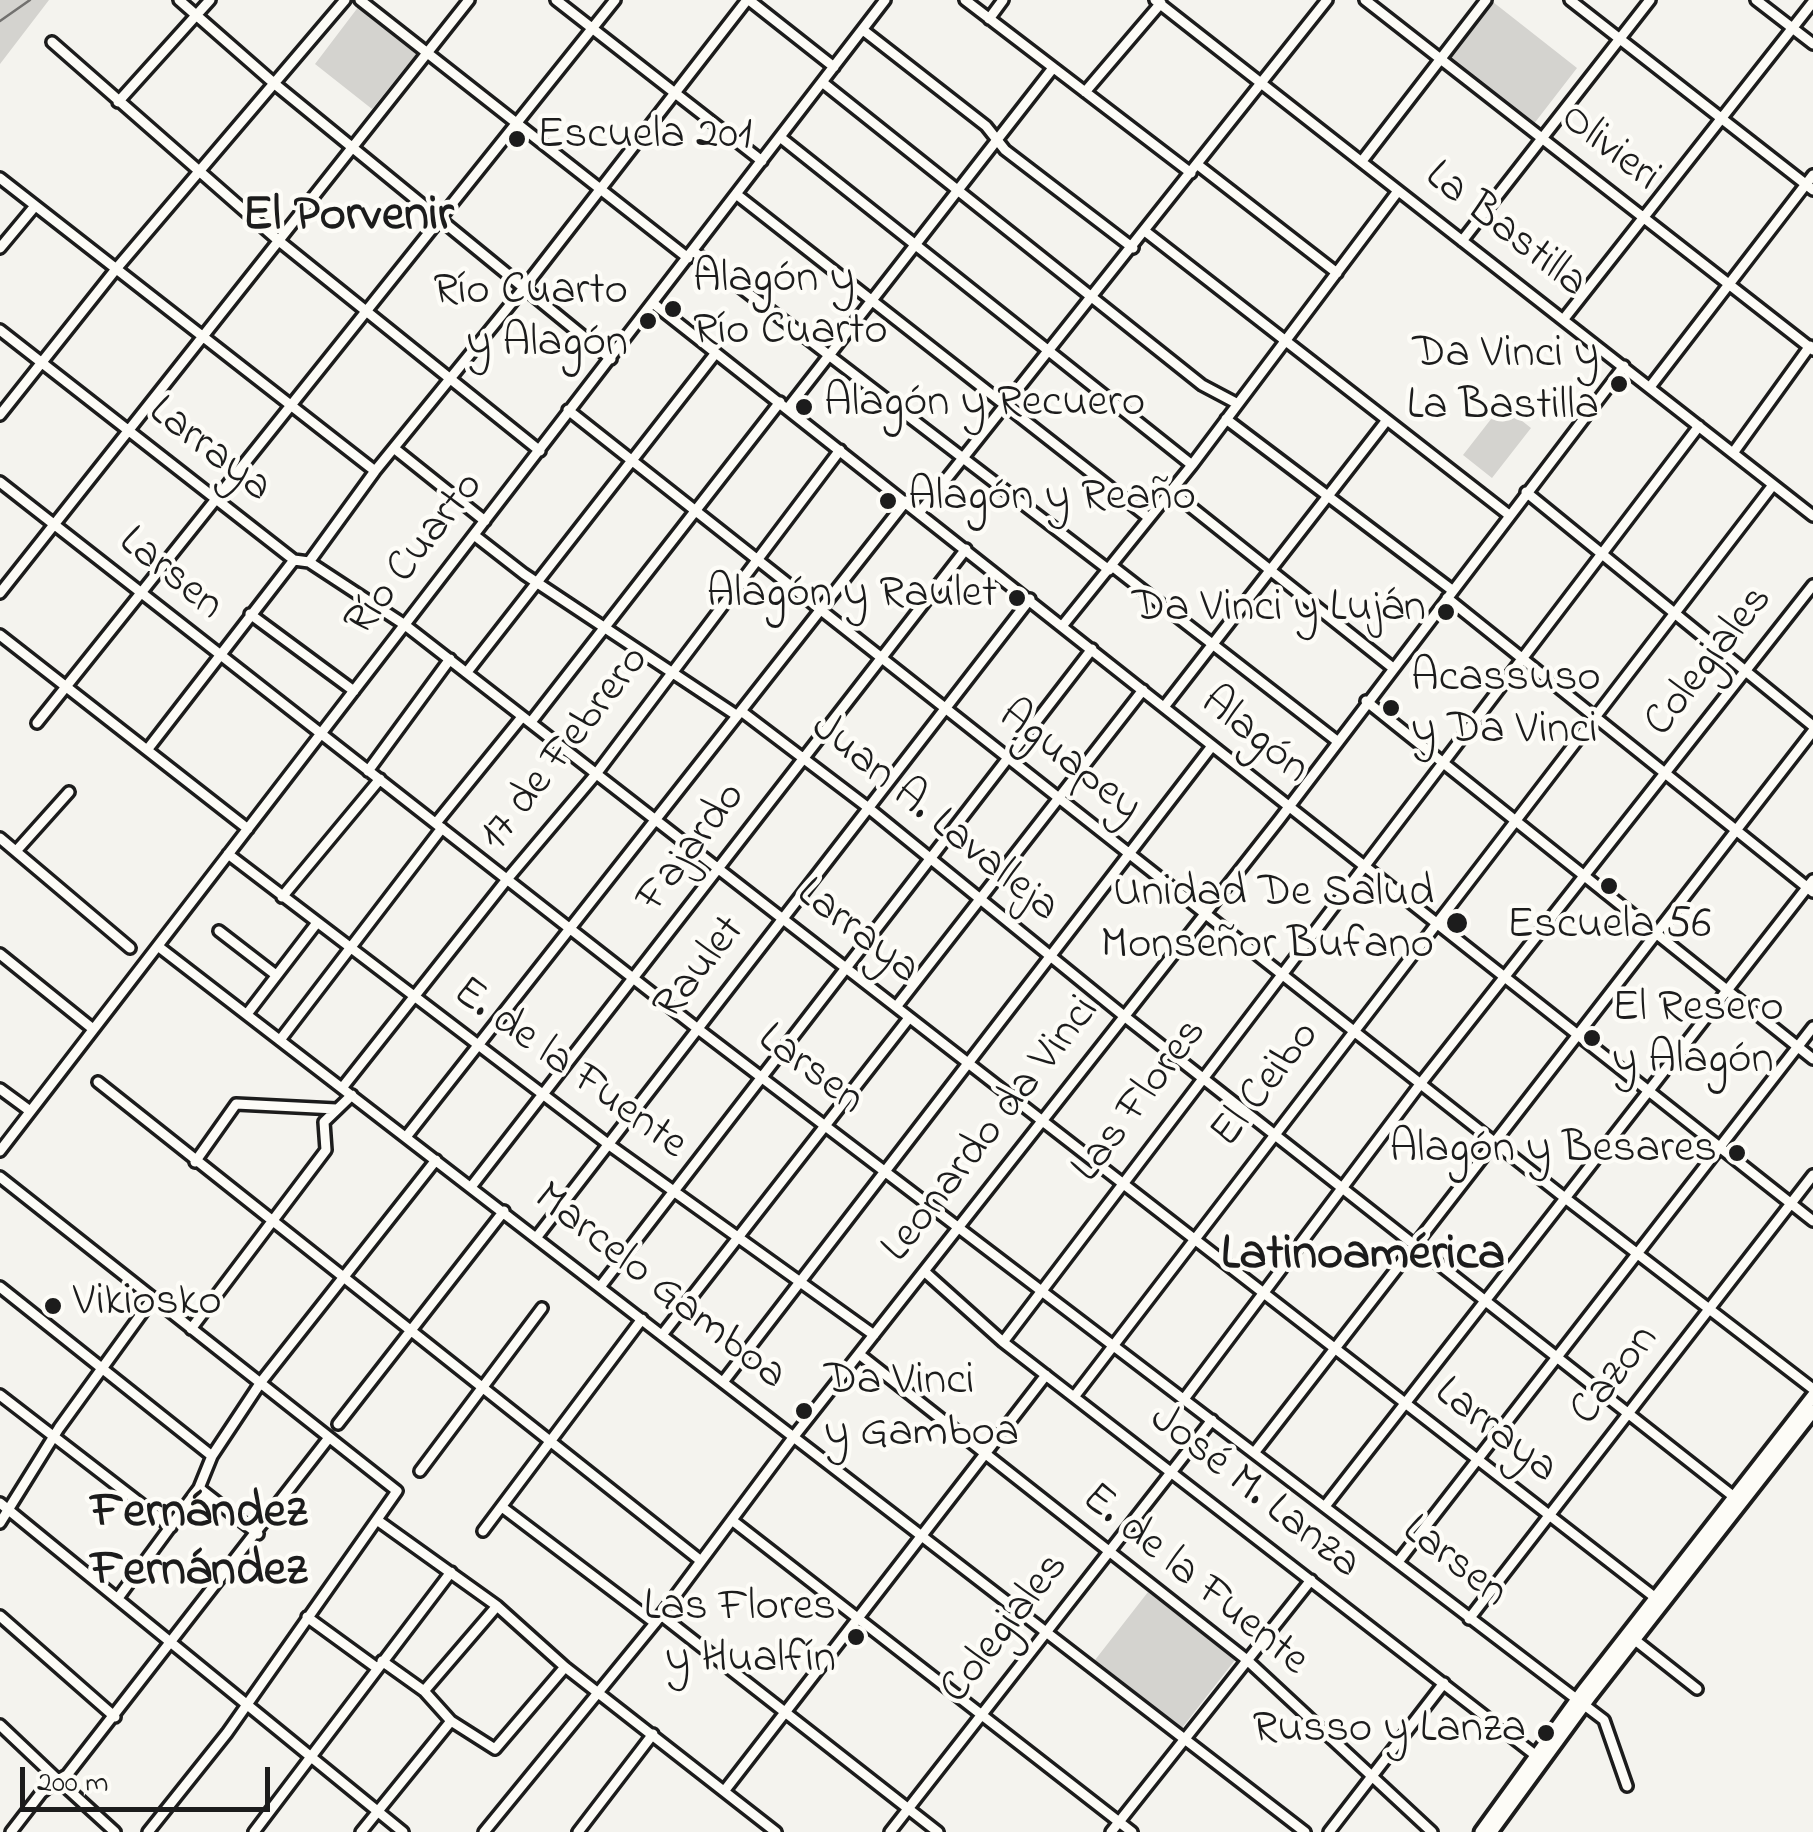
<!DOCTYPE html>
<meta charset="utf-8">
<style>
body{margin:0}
#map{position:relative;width:1813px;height:1832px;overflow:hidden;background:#f4f3ee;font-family:"Indie Flower",sans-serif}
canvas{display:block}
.scale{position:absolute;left:20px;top:1767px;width:250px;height:45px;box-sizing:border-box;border:5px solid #1c1c1c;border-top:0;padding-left:12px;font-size:30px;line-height:35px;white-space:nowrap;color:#1c1c1c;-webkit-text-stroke:8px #fdfcf7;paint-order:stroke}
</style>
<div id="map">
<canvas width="1813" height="1832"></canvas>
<div class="scale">200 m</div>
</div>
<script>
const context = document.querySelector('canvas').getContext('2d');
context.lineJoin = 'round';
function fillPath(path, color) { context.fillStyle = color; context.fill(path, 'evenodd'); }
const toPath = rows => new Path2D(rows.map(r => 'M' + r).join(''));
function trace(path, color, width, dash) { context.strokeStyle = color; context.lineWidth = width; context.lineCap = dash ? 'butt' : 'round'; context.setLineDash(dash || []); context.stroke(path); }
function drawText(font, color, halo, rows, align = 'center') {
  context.font = font + ' "Indie Flower",sans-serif'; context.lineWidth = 9; context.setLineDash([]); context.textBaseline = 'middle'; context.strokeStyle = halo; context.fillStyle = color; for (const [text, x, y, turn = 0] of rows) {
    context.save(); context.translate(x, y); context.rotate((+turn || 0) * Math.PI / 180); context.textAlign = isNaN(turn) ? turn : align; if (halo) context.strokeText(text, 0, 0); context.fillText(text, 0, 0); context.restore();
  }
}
const green = toPath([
 [0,0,49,0,0,64],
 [1493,2,1577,68,1533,125,1449,59],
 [359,6,417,53,372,109,315,64],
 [1502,405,1531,428,1492,478,1463,455],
 [1148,1592,1235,1660,1182,1728,1095,1660]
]);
const stream = toPath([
 [0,21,30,0]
]);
const minor = toPath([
 [179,0,276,85,611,359],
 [360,0,688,258],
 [556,0,762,161],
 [749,0,834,67],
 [965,0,1191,173],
 [1155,0,1813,516],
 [1365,0,1813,350],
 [1570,0,1813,190],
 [1756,0,1813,44],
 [989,19,1003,0],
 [863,30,986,126,1005,150,1133,248],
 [52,42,279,241,540,451],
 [822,82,1202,385,1236,403],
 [1085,92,1161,3],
 [118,102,210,0],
 [780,137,1192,465],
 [1362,161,1486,0],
 [1198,165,1337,273],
 [0,178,375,471],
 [736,194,1149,518],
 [1146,232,1509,515],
 [1462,241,1650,0],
 [0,248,35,206],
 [693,251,1109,570],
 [654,304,1813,1221],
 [1563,320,1813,2],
 [0,330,294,560,309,562,405,625,1657,1599],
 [1650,387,1813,175],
 [788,408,1053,68],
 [568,410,1565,1198,1813,1389],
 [0,415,116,269,345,0],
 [1226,419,1452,590],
 [395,449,485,521],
 [1733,453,1810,346],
 [0,482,698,1029,1604,1720,1627,1786],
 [1171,491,1393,668],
 [1526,492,1813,726],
 [920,512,1327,0],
 [474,535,524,574,736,715],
 [309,562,375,471,523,289,747,0],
 [1112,566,1337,741],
 [0,593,469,0],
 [1447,598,1813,892],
 [250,614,354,691],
 [1063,625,1192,465,1398,191],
 [0,635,248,829],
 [467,672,715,354],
 [1366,701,1813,1059],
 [1164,707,1387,420],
 [741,711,866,806,1124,1016,1738,1500],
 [531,722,780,402],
 [37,723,615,0],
 [147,750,294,560],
 [368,771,450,659],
 [436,823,522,717],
 [0,838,130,948],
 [17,850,69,792],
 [228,854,608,1144,874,1335],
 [282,897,380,779],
 [219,931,276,975],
 [159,947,1305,1832],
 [0,954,93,1029],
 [896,1007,1143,690],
 [247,1014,316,924],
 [280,1040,442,828],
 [98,1082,701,1561],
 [342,1088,508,878,596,774,840,450],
 [0,1089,30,1111],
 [406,1137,906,501],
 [0,1151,885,0],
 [195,1162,236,1104,336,1109],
 [0,1177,397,1491,227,1733,148,1832],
 [471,1187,966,549],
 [536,1238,1030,599],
 [925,1272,1003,1342,1539,1758],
 [0,1287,212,1456],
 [600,1287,1092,649],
 [191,1329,326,1150,324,1122,352,1095],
 [662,1335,909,1018],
 [1003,1342,1699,426],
 [859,1354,1247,1660,1432,1832],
 [723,1382,1212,746],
 [0,1395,171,1527],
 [1074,1397,1773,485],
 [1184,1399,1421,1083,1813,585],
 [338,1424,504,1211],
 [1254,1453,1813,731],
 [420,1471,542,1308],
 [199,1488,258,1534],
 [0,1503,403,1832],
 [1326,1505,1813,880],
 [502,1507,655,1623],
 [377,1520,497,1606,565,1667,776,1832],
 [733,1521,1132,1832],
 [0,1523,59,1428,153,1298],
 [483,1531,642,1319],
 [1398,1562,1813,1027],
 [118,1598,199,1488,212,1456,261,1382,436,1160],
 [661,1615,938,1832],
 [0,1616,115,1717],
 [307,1617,377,1668],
 [1469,1619,1813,1175],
 [1635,1640,1697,1689],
 [424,1691,497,1606],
 [451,1721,495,1749,565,1667],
 [0,1725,58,1780,67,1775,328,1439],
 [725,1790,1046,1375],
 [11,1832,41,1793,58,1780,115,1832],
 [254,1832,451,1572],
 [361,1832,451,1721,424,1691,382,1661],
 [484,1832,655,1623,795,1435,1279,820,1624,366],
 [578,1832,653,1734],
 [890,1832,1212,1420],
 [1111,1832,1311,1580],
 [1329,1832,1444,1683]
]);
const major = toPath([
 [1481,1832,1583,1691,1813,1396],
 [1491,1832,1591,1695,1813,1411]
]);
const markers = [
 [517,139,10,"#1c1c1c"],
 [673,309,10,"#1c1c1c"],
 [648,321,10,"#1c1c1c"],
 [1619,384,10,"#1c1c1c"],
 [804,407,10,"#1c1c1c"],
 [888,501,10,"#1c1c1c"],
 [1017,598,10,"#1c1c1c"],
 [1446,612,10,"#1c1c1c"],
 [1391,708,10,"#1c1c1c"],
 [1609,886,10,"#1c1c1c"],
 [1457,923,12,"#1c1c1c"],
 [1592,1038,10,"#1c1c1c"],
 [1737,1153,10,"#1c1c1c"],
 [53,1306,10,"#1c1c1c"],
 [804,1411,10,"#1c1c1c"],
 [856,1637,10,"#1c1c1c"],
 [1546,1733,10,"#1c1c1c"]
];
const poiNames = [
 ["Escuela 201",537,139],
 ["Alagón y",693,283],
 ["Río Cuarto",693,335],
 ["Río Cuarto",628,295,"right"],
 ["y Alagón",628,347,"right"],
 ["Da Vinci y",1599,358,"right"],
 ["La Bastilla",1599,410,"right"],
 ["Alagón y Recuero",824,407],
 ["Alagón y Reaño",908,501],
 ["Alagón y Raulet",997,598,"right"],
 ["Da Vinci y Luján",1426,612,"right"],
 ["Acassuso",1411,682],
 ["y Da Vinci",1411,734],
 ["Unidad De Salud",1434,897,"right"],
 ["Monseñor Bufano",1434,949,"right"],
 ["Escuela 56",1609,929,"center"],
 ["El Resero",1612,1012],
 ["y Alagón",1612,1064],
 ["Alagón y Besares",1717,1153,"right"],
 ["Vikiosko",73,1306],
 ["Da Vinci",824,1385],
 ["y Gamboa",824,1437],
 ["Las Flores",836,1611,"right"],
 ["y Hualfín",836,1663,"right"],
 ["Russo y Lanza",1526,1733,"right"]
];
const streetNames = [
 ["Olivieri",1608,150,38],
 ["La Bastilla",1504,232,38],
 ["Larraya",208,452,38],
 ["Río Cuarto",417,556,-52],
 ["Larsen",169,576,39],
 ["Colegiales",1711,663,-52],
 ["Alagón",1253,738,39],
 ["17 de Febrero",567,750,-52],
 ["Aguapey",1068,764,38],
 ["Juan A. Lavalleja",933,820,39],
 ["Fajardo",694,849,-53],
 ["Larraya",856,934,38],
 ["Raulet",702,970,-52],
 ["E. de la Fuente",568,1071,36],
 ["Larsen",809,1072,37],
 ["El Ceibo",1268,1086,-52],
 ["Las Flores",1142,1102,-53],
 ["Leonardo da Vinci",993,1131,-52],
 ["Marcelo Gamboa",658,1289,38],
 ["Cazon",1617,1377,-52],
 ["Larraya",1494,1433,38],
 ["José M. Lanza",1253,1494,38],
 ["Larsen",1453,1564,38],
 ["E. de la Fuente",1193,1582,39],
 ["Colegiales",1007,1630,-52]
];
const quarterNames = [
 ["El Porvenir",348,220],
 ["Latinoamérica",1363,1259],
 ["Fernández",199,1517],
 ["Fernández",199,1575]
];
fillPath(green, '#d4d3cf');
trace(stream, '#72716f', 2.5);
trace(minor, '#1c1c1c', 16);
trace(major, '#1c1c1c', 19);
trace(minor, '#fdfcf7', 9);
trace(major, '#fdfcf7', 11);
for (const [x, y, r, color] of markers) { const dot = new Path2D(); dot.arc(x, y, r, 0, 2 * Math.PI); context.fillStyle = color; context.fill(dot); trace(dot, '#fdfcf7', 4); }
drawText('45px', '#1c1c1c', '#fdfcf7', poiNames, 'left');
drawText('45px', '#1c1c1c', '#fdfcf7', streetNames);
drawText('bold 50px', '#1c1c1c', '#fdfcf7', quarterNames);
</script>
